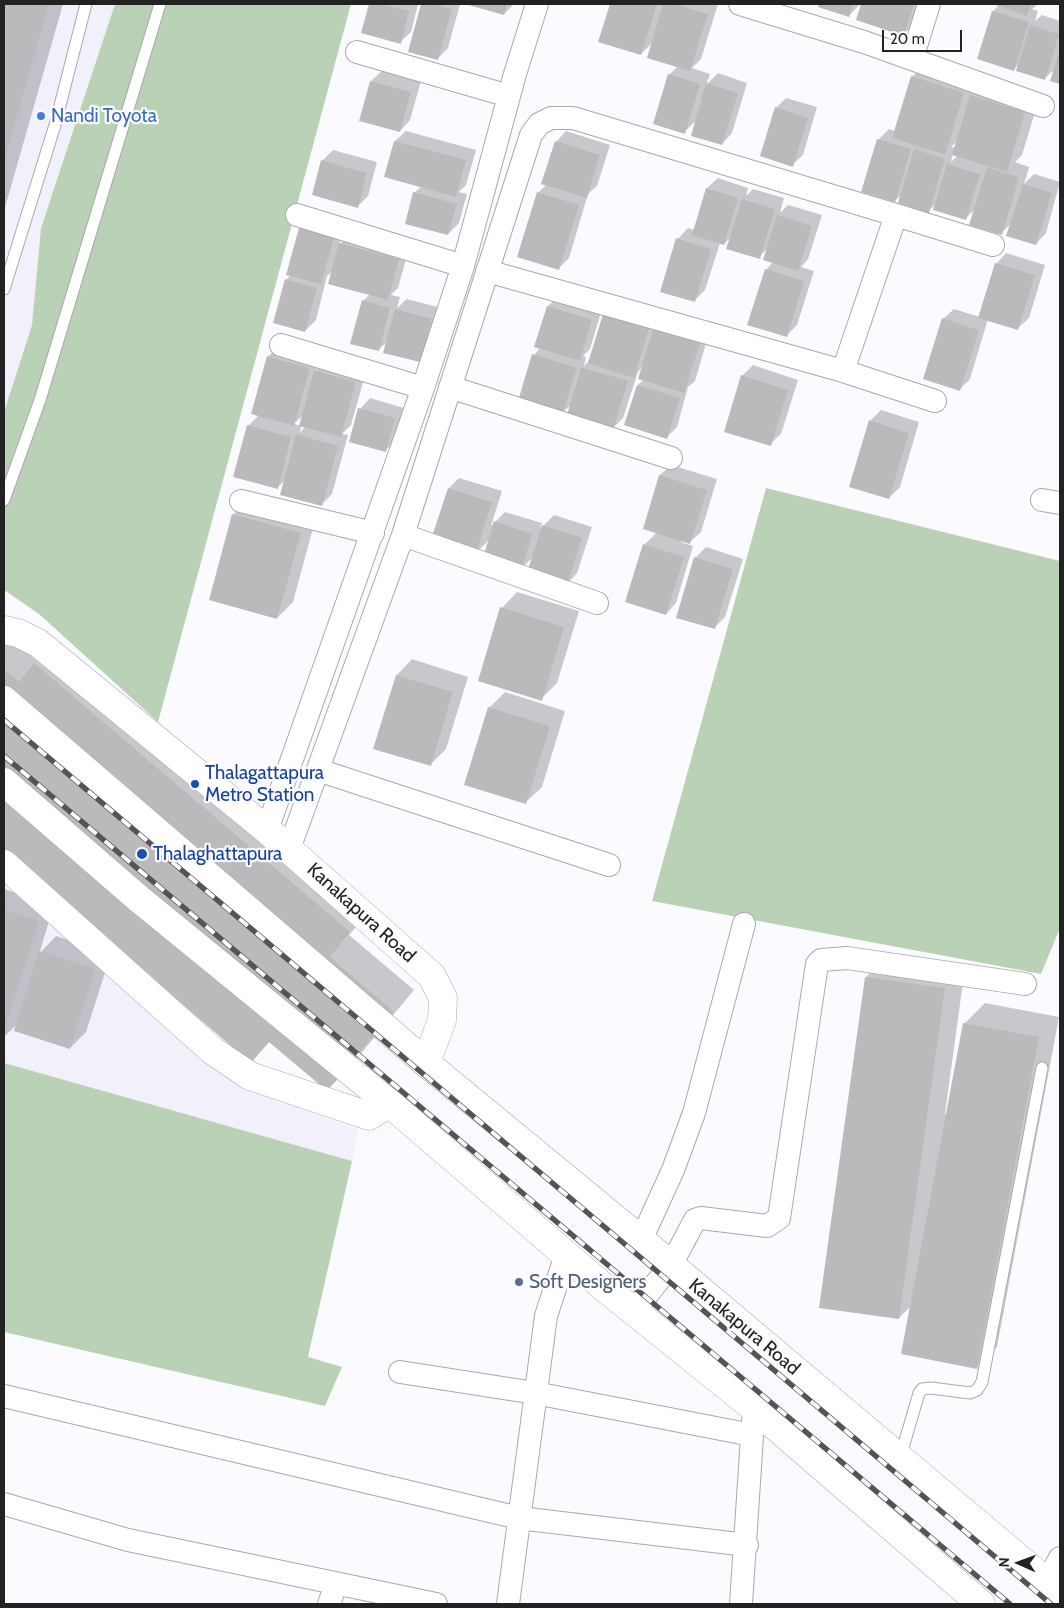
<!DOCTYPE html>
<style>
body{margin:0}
#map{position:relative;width:1064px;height:1608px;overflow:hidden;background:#fbfbff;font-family:Cabin,sans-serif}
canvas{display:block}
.frame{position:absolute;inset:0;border:5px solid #222223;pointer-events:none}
.north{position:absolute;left:994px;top:1538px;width:50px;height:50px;-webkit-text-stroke:4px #fbfbff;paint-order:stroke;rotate:272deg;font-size:14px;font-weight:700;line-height:20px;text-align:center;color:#222223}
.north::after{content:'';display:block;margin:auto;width:18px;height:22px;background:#222223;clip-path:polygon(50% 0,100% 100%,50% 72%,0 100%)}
.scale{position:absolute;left:882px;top:30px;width:80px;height:22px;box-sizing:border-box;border:2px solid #222223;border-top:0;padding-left:6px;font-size:15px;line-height:18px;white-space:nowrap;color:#222223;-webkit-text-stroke:4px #fbfbff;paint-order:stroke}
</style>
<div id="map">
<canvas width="1064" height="1608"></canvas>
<div class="frame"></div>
<div class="north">N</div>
<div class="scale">20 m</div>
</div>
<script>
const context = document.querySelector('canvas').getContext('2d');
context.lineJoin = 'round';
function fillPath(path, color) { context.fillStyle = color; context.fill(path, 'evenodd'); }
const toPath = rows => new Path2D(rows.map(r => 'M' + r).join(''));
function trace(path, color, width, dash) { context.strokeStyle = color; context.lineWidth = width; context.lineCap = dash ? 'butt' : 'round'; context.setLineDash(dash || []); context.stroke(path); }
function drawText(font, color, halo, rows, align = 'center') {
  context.font = font + ' Cabin,sans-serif'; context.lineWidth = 4.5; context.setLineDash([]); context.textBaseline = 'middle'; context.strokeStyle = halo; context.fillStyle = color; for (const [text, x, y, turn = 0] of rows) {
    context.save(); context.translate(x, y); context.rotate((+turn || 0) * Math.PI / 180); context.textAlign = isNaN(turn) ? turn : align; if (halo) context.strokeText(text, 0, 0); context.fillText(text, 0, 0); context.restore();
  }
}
const built = toPath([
 [4,4,115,4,41,228,32,325,4,412],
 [4,885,242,1089,358,1129,352,1161,4,1063]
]);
const green = toPath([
 [115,4,351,4,158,722,39,614,4,590,4,412,32,325,41,228],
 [766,488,1060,561,1060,928,1041,974,652,901],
 [4,1063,352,1161,308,1357,342,1367,325,1406,4,1332]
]);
const shadow = toPath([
 [4,4,63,4,4,211],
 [370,4,418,4,411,32,400,42,362,32],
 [423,4,460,4,448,48,438,58,410,51],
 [468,4,514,4,504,14],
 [611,4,718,4,701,59,692,68,710,74,706,85,718,73,747,83,732,133,722,144,697,120,684,132,669,75,678,66,653,42,641,54,600,41],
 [821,4,860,4,849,16,820,6],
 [862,4,921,4,914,24,904,34,857,19],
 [995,4,1038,4,1032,9,1038,11,1035,21,1042,15,1060,21,1060,83,1052,80,1056,68,1044,79,1020,63,1014,69,993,11,998,6],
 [928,61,1040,96,1022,155,1015,162,1029,167,1024,184,1034,174,1060,182,1046,233,1036,244,1012,223,1001,233,976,208,965,219,936,204,928,211,902,194,895,201,863,191,879,139,889,129,895,131,912,77],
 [958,140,955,148,951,147],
 [953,154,957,156,951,162],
 [382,71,421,81,410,120,400,131,371,81],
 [786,98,817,107,803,155,792,165,776,108],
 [406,131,476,150,466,185,459,192,467,194,459,223,448,234,414,193,422,186,386,176,395,141],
 [566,131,610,145,597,186,588,194,569,258,559,268,538,193,547,184,556,142],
 [333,150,377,162,368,196,358,206,322,161],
 [718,178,748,188,746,196,753,189,784,198,780,213,788,205,822,215,808,259,801,267,814,271,797,325,786,336,766,270,773,262,767,249,759,257,731,237,724,244,720,243,705,290,694,301,678,239,688,228,694,230,707,188],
 [311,218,344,226,339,245,351,233,409,248,398,288,391,295,400,297,397,308,407,299,441,308,430,350,419,361,388,341,378,350,363,301,370,294,333,271,327,276,316,320,305,331,286,280,291,275,300,228],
 [1006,253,1045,265,1029,318,1018,328,988,319,970,379,960,389,943,319,954,309,980,317,996,264],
 [559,296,602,309,590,349,583,356,586,357,584,366,591,359,604,314,710,330,695,381,688,387,677,427,667,437,638,385,644,379,642,367,638,372,623,418,613,428,572,404,562,413,534,355,541,347,536,346,548,306],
 [278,346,319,357,316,370,326,360,366,372,351,425,342,434,348,435,332,494,321,505,286,479,277,488,248,426,259,415,268,357],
 [303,415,300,426,294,424],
 [301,426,305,427,300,433],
 [753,365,798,380,781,434,770,444,742,376],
 [370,398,404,408,396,440,386,450,360,409],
 [881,410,919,422,900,487,889,498,870,421],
 [671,465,717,479,701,532,690,542,681,540,681,542,693,546,676,603,666,614,627,601,645,544,657,532,660,475],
 [459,478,502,491,491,526,505,512,542,523,540,529,554,515,592,527,577,573,567,584,534,556,521,569,490,539,476,553,433,539,449,488],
 [249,499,316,517,293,602,277,618,233,515],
 [706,547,743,559,725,617,714,628,695,558],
 [517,592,579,611,557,683,541,699,502,608],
 [4,631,370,911,349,935,414,990,348,1069,327,1090,270,1041,251,1061,4,851],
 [412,659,468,677,446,749,430,765,397,675],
 [505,692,565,711,542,787,526,802,489,708],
 [4,889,54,905,39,954,56,936,111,954,86,1032,70,1048,18,1023,4,1037],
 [887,956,965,967,945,1114,947,1114,964,1024,985,1003,1059,1017,997,1347,976,1368,911,1306,899,1318,866,977]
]);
const building = toPath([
 [4,4,49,4,4,161],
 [369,4,382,4,409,11,401,44,361,33],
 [421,4,432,4,452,9,438,60,408,52],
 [465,4,507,4,504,15],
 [610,4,657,4,641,55,598,42],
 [663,4,675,4,708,14,690,71,647,58],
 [819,4,853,4,849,17,818,7],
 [861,4,914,4,904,36,856,20],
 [994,4,1031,4,1027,16],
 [992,11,1029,22,1014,71,977,59],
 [1030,25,1059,34,1045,80,1016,71],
 [1060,49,1060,84,1050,81],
 [668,74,700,84,685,134,653,124],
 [911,76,964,93,945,155,892,138],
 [370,81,411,92,400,132,359,121],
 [706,83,738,93,722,145,691,136],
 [970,95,1025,112,1007,172,952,155],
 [775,107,808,118,793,167,760,156],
 [877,139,911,149,895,202,861,192],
 [394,141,466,160,456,197,384,177],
 [555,141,600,155,587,198,541,184],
 [914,149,945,159,929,213,898,203],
 [321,160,367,173,358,208,312,195],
 [947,164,980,174,966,220,933,210],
 [987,167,1019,177,1002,235,969,225],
 [1023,184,1052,193,1036,245,1006,236],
 [706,188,738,198,724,245,692,235],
 [413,192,457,204,448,235,405,224],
 [537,192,579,205,559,270,517,257],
 [742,199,775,209,760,259,726,249],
 [777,215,812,226,798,271,763,260],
 [299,228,334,237,321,284,286,275],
 [676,238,711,249,695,302,660,292],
 [339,243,399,259,388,300,328,284],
 [995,263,1035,275,1018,330,978,318],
 [765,269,804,281,787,337,747,325],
 [285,279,317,288,305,332,273,323],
 [362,300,390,308,379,351,350,344],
 [547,306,592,320,580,361,534,347],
 [395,309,432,319,420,362,383,353],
 [603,314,649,328,634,378,588,363],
 [942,318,979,330,960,391,923,379],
 [654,326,701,340,684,393,638,379],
 [532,354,577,368,562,415,518,401],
 [267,356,310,368,294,426,251,414],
 [581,367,628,381,613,430,567,415],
 [314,370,356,382,341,437,299,426],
 [741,375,788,390,771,446,724,432],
 [637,385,680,398,667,439,624,425],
 [358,408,395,418,386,452,349,442],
 [869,420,909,433,889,499,849,487],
 [247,425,291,437,278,489,233,477],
 [296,434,338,446,322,506,280,495],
 [659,475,707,490,690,544,643,529],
 [448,488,492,502,476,554,431,540],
 [232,514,301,533,277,619,209,600],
 [494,521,532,534,521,571,483,558],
 [542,525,582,538,567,585,527,573],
 [643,544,684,557,666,615,625,602],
 [694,557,733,569,715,629,676,618],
 [500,607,564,627,542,701,478,681],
 [34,663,350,932,330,957,394,1012,327,1091,269,1042,251,1063,4,852,4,669,19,682],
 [396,675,453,692,431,766,373,749],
 [488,707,550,726,526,804,464,785],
 [4,910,39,921,4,1031],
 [39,951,95,969,70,1049,14,1031],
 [865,977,945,988,899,1319,819,1308],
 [963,1023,1039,1037,977,1369,901,1354]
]);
const service = toPath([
 [4,289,55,125,86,4],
 [4,500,40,400,160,4],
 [900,1458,919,1393,922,1389,931,1388,970,1393,977,1390,982,1382,1042,1068]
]);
const minor = toPath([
 [740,4,864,42,1043,106],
 [357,52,509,96],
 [912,59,929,4],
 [297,215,463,266],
 [896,215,993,245],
 [487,271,843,371,935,401],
 [281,345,423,388],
 [450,387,671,458],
 [1042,500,1060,503],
 [241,501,373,533],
 [403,535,597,603],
 [318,770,609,865],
 [267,830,423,388,463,266,515,74,537,4],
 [289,849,403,535,531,135,539,124,551,118,573,118,896,215,843,371],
 [641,1240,673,1170,694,1113,744,924],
 [634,1311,671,1265,695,1220,701,1218,767,1226,779,1218,817,964,821,960,847,958,1025,984],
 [400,1372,535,1393,752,1435],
 [4,1396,519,1518,747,1545],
 [4,1504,128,1540,436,1604],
 [1047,1582,1060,1558],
 [329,1604,336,1584],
 [508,1604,546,1316,562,1267,570,1256],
 [741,1604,753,1421]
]);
const tertiary = toPath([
 [4,630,18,633,38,643,267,830,432,976,443,998,442,1020,426,1063],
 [4,864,213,1051,250,1076,369,1116,389,1103]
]);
const trunk = toPath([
 [4,700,426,1063,641,1240,1060,1593],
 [4,782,139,899,389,1103,606,1289,754,1408,981,1604]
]);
const rail = toPath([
 [4,720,1051,1604],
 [4,756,1010,1604]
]);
const markers = [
 [41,116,5,"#3f7fe0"],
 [195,784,5,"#1a4fb4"],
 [142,854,6,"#1a4fb4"],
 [519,1282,5,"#5c6f8a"]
];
const shopNames = [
 ["Nandi Toyota",51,116]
];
const transitNames = [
 ["Thalagattapura",205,773],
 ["Metro Station",205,795],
 ["Thalaghattapura",153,854]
];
const streetNames = [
 ["Kanakapura Road",361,913,42],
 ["Kanakapura Road",744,1327,40]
];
const serviceNames = [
 ["Soft Designers",529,1282]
];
fillPath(built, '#f1f0fb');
fillPath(green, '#b9d2b5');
fillPath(shadow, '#0003');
fillPath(building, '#bababd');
trace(service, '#a9a9ac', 13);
trace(minor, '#a9a9ac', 24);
trace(tertiary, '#a9a9ac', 29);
trace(trunk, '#a9a9ac', 29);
trace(service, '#fff', 11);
trace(minor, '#fff', 22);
trace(tertiary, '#fff', 28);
trace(trunk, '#fff', 28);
trace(rail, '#545455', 5.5);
trace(rail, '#fbfbff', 4, [11]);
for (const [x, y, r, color] of markers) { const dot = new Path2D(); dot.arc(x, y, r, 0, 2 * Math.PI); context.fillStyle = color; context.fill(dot); trace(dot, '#fbfbff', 2); }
drawText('19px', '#366cbe', '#fbfbff', shopNames, 'left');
drawText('19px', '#164399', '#fbfbff', transitNames, 'left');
drawText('19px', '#222223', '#fbfbff', streetNames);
drawText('19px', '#4e5e75', '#fbfbff', serviceNames, 'left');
</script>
